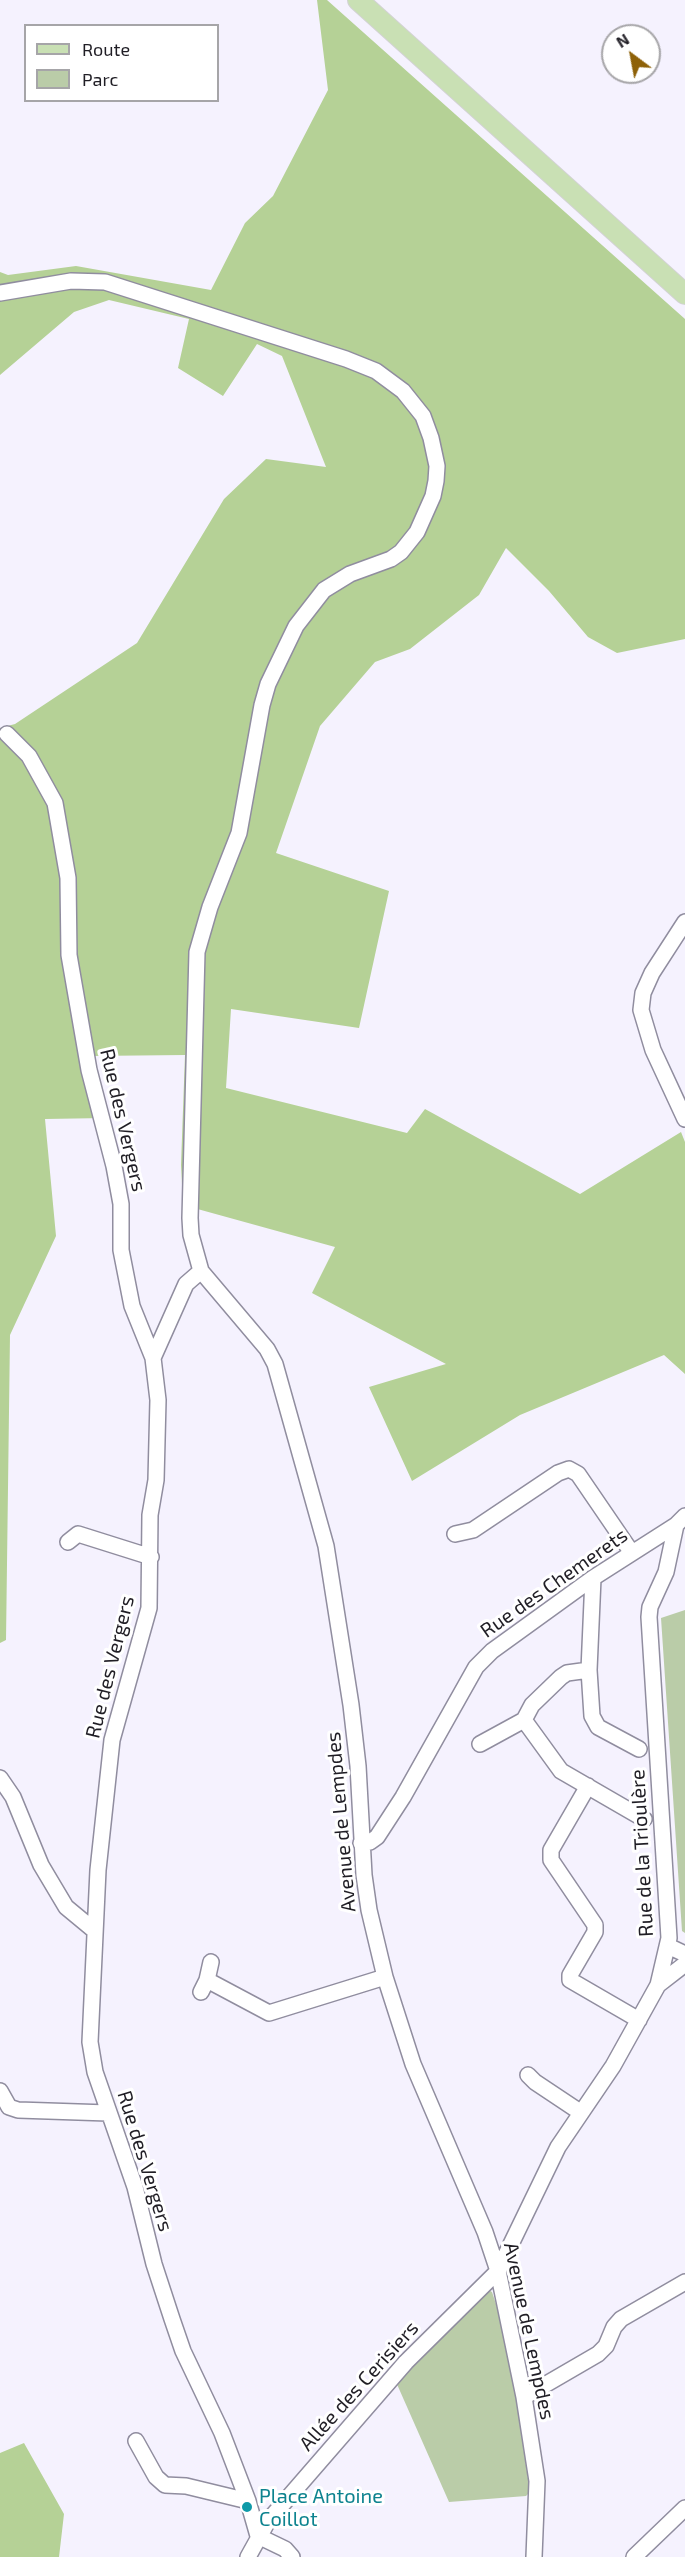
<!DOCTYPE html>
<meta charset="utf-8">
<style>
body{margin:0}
#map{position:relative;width:685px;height:2557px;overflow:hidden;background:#f5f2fe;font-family:"Exo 2",sans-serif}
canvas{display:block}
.legend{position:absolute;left:24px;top:24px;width:195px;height:78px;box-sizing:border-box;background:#fff;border:2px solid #a6a5a8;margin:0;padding:8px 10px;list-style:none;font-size:18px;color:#201e25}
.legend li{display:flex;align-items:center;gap:12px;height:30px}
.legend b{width:30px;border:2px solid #a6a5a8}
.north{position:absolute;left:601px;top:24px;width:60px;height:60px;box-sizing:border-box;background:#fff;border:2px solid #a6a5a8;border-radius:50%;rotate:328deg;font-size:16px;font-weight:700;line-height:24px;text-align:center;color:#201e25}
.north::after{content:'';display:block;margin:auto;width:21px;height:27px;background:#8e6108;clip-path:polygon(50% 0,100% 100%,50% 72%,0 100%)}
</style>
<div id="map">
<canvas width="685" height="2557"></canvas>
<ul class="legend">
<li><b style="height:8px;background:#c9e0b4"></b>Route</li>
<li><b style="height:16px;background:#bacca8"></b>Parc</li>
</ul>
<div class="north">N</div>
</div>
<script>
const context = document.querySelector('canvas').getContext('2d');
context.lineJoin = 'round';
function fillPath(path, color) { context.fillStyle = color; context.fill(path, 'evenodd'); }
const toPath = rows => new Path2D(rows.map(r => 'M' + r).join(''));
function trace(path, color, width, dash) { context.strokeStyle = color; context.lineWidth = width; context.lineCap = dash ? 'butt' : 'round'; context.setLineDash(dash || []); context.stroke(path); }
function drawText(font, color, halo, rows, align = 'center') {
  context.font = font + ' "Exo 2",sans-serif'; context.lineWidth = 6; context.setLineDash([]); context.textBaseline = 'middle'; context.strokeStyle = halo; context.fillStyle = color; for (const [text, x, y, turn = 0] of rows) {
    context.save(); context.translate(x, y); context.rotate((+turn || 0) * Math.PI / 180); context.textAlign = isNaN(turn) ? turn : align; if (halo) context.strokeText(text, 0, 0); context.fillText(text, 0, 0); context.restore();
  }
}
const green = toPath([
 [685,1610,685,1933,682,1931,661,1618],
 [485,2288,492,2292,500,2316,515,2392,530,2492,526,2496,449,2502,396,2382]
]);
const forest = toPath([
 [317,0,327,0,685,319,685,639,617,653,588,637,549,591,506,548,479,595,410,649,375,662,320,726,276,853,389,891,359,1028,231,1009,226,1088,407,1133,425,1109,580,1194,681,1132,685,1142,685,1374,664,1355,520,1415,412,1481,369,1387,446,1364,312,1293,335,1247,183,1205,181,1165,185,1055,91,1056,105,1118,45,1119,56,1236,10,1335,6,1640,0,1643,0,728,15,724,137,643,224,499,266,459,326,467,282,356,257,344,223,396,178,368,189,319,109,300,74,312,0,375,0,272,8,275,76,266,211,290,245,223,273,196,328,90],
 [24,2443,64,2514,59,2557,0,2557,0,2453]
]);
const minor = toPath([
 [0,293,71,281,105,282,346,359,376,371,403,391,423,416,431,438,437,466,436,481,433,496,417,532,401,552,391,559,350,574,324,590,296,626,268,684,262,705,239,833,210,907,197,952,190,1218,191,1235,201,1271,267,1349,275,1364,326,1546,351,1705,358,1766,364,1875,369,1910,385,1977,413,2064,485,2232,498,2271,524,2397,537,2481,534,2557],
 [7,734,29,756,55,803,68,878,69,955,89,1070,114,1166,121,1204,121,1250,132,1306,153,1358,158,1400,156,1480,150,1515,149,1608,112,1740,98,1870,90,2042,95,2072,135,2187,154,2264,172,2319,183,2351,222,2433,248,2501,258,2536],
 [685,922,652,973,643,993,641,1010,653,1050,685,1119],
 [153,1358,186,1284,201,1271],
 [455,1534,473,1530,558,1473,569,1469,578,1474,632,1553],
 [68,1542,78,1534,151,1557],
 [593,1578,589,1670,592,1716,598,1727,639,1749],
 [589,1670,567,1673,561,1677,532,1705,524,1720,561,1771,644,1819],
 [480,1744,524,1720],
 [0,1778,13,1797,41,1865,66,1907,95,1931],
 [588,1786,551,1850,551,1860,595,1925,595,1932,570,1975,570,1980,639,2020],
 [361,1843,370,1842,377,1837,403,1797,476,1667,492,1651,593,1578,676,1525,685,1516],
 [668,1946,685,1954],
 [207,1980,211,1962],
 [658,1985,685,1964],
 [201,1992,207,1980,269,2013,385,1977],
 [528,2075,535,2082,580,2112],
 [0,2091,9,2107,18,2110,108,2113],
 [524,2397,598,2354,606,2346,614,2327,621,2319,685,2282],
 [136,2441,156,2477,165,2485,186,2486,248,2501],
 [258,2536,285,2549,292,2557],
 [248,2557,268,2521,406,2362,498,2271,558,2147,613,2066,658,1985,669,1938,649,1617,650,1607,666,1572,676,1525],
 [634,2557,685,2508]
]);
const major = toPath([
 [358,0,685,294]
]);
const markers = [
 [247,2507,6,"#0f9aa8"]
];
const streetNames = [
 ["Rue des Vergers",123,1120,77],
 ["Rue des Chemerets",554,1583,-35],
 ["Rue des Vergers",110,1667,-76],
 ["Avenue de Lempdes",341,1822,-95],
 ["Rue de la Trioulère",642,1853,-93],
 ["Rue des Vergers",145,2161,73],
 ["Avenue de Lempdes",529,2331,78],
 ["Allée des Cerisiers",359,2386,-48]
];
const cultureNames = [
 ["Place Antoine",259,2496],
 ["Coillot",259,2519]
];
fillPath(green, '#bacca8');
fillPath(forest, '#b5d196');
trace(minor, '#908d9f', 18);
trace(major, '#d2d2d3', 22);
trace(minor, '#fff', 15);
trace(major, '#c9e0b4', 20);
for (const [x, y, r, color] of markers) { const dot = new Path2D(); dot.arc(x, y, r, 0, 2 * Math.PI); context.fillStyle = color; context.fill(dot); trace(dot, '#fff', 2); }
drawText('20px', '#201e25', '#fff', streetNames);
drawText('20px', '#0d838f', '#fff', cultureNames, 'left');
</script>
